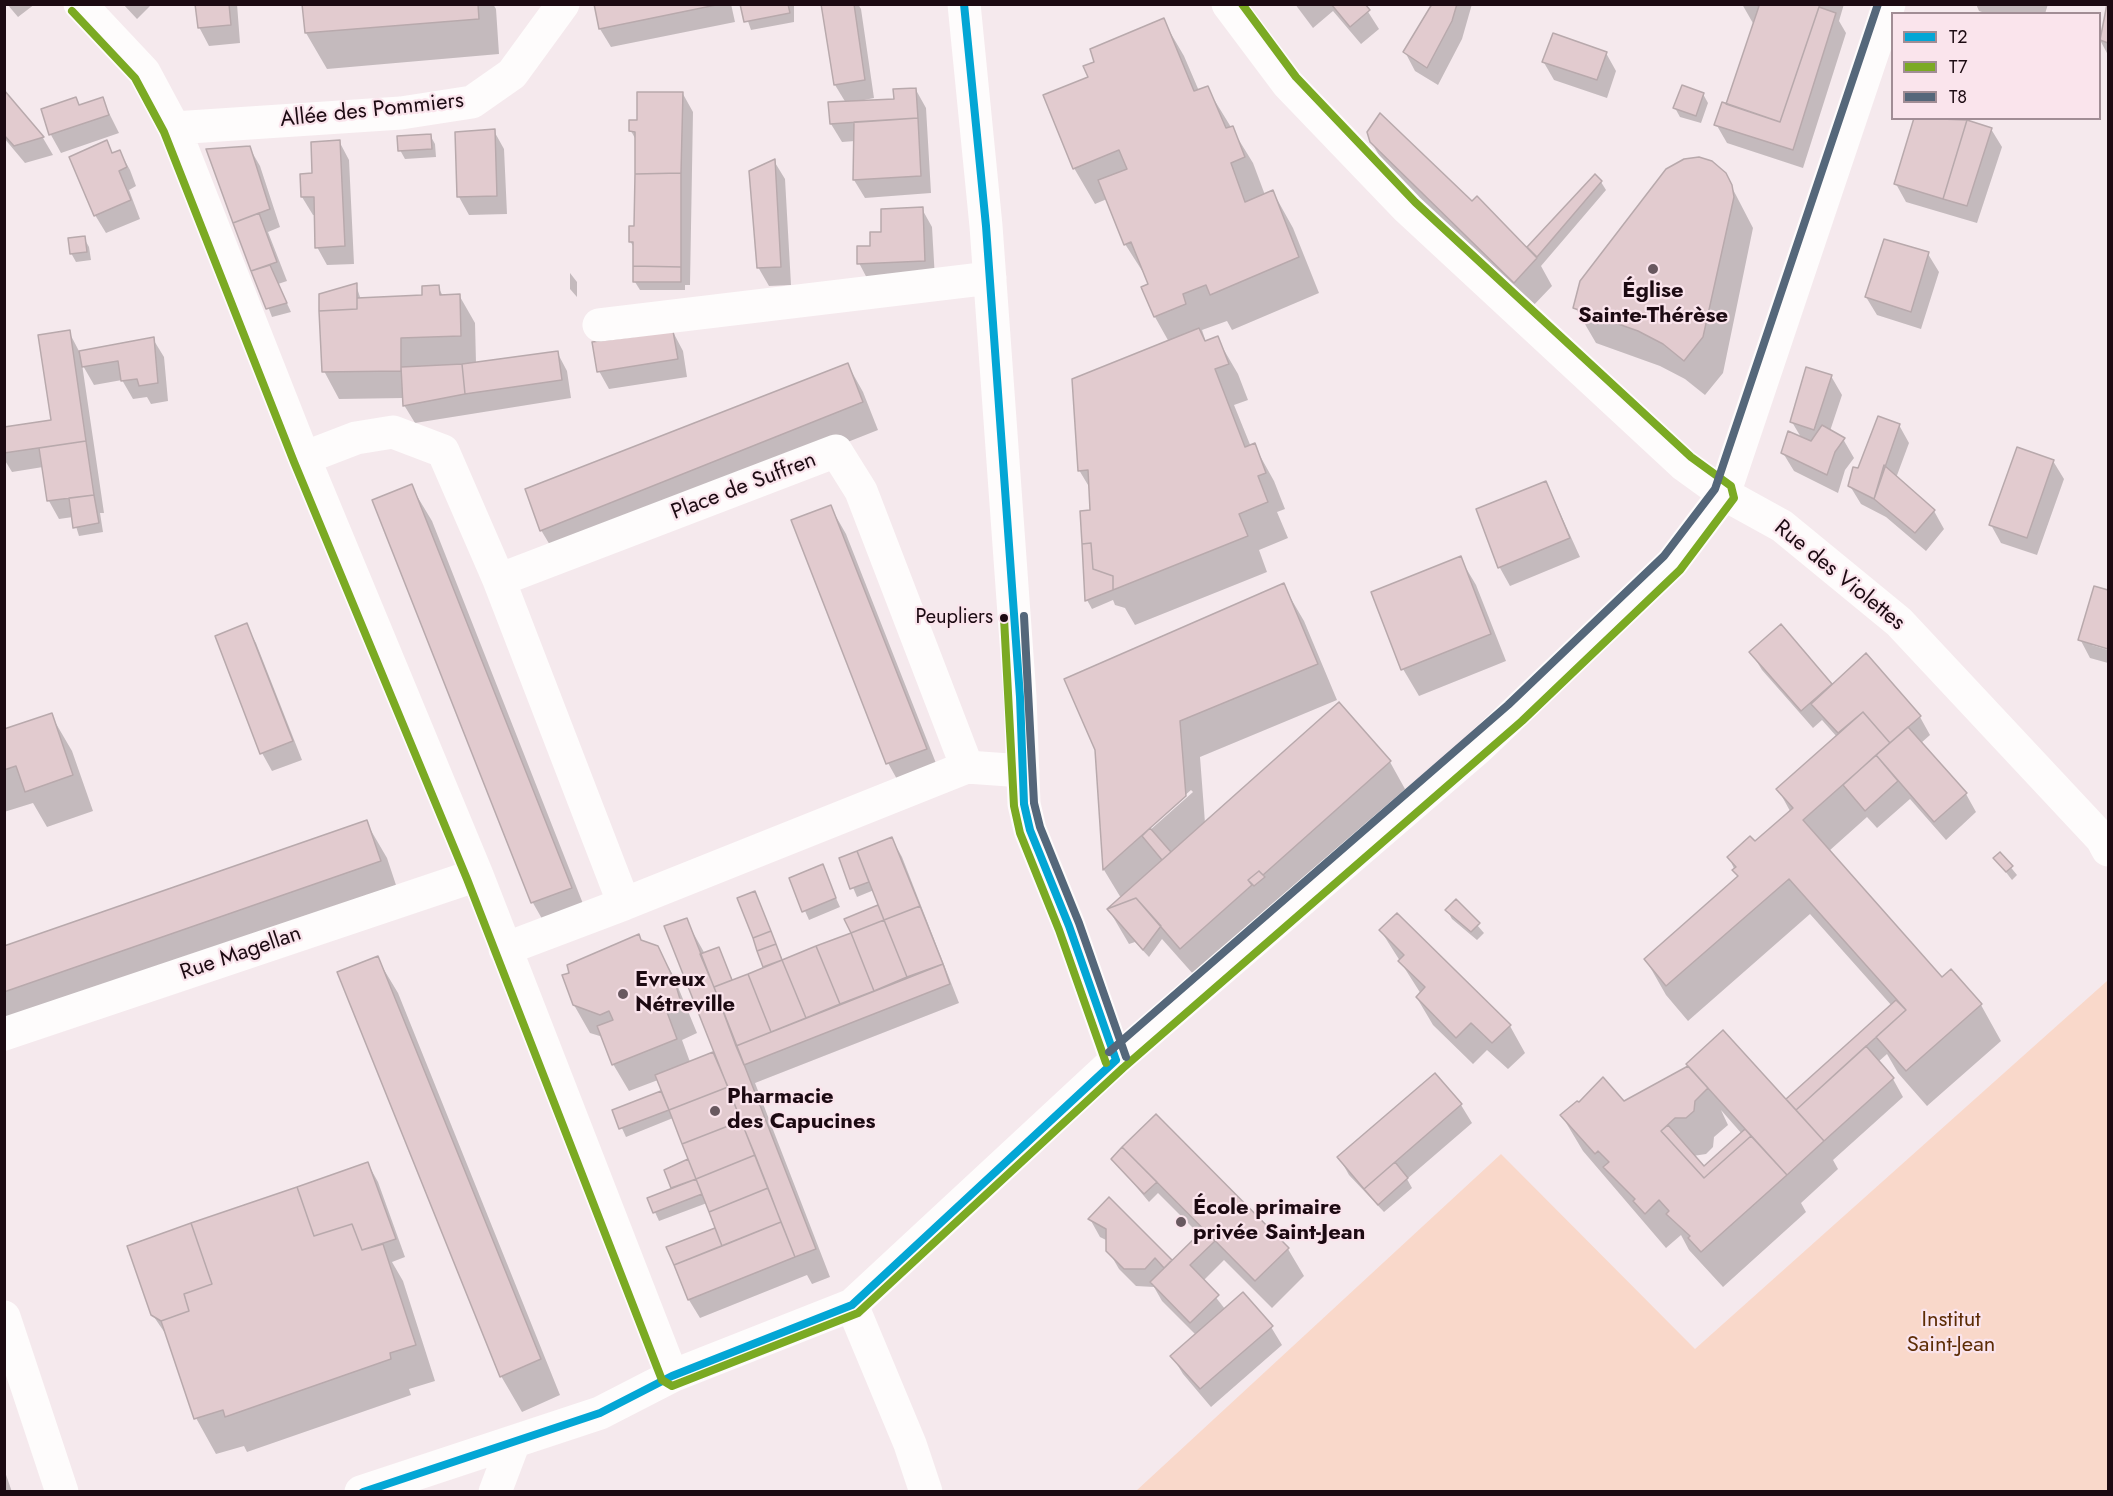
<!DOCTYPE html>
<meta charset="utf-8">
<style>
body{margin:0}
#map{position:relative;width:2113px;height:1496px;overflow:hidden;background:#f5e9ed;font-family:Jost,sans-serif}
canvas{display:block}
.frame{position:absolute;inset:0;border:6px solid #1c0a12;pointer-events:none}
.legend{position:absolute;left:1891px;top:12px;width:210px;height:108px;box-sizing:border-box;background:#fae4ec;border:2px solid #a18d95;margin:0;padding:8px 10px;list-style:none;font-size:18px;color:#1c0a12}
.legend li{display:flex;align-items:center;gap:12px;height:30px}
.legend b{width:30px;border:2px solid #a18d95}
</style>
<div id="map">
<canvas width="2113" height="1496"></canvas>
<div class="frame"></div>
<ul class="legend">
<li><b style="height:8px;background:#03a6d5"></b>T2</li>
<li><b style="height:8px;background:#7baa23"></b>T7</li>
<li><b style="height:8px;background:#55677a"></b>T8</li>
</ul>
</div>
<script>
const context = document.querySelector('canvas').getContext('2d');
context.lineJoin = 'round';
function fillPath(path, color) { context.fillStyle = color; context.fill(path, 'evenodd'); }
const toPath = rows => new Path2D(rows.map(r => 'M' + r).join(''));
function trace(path, color, width, dash) { context.strokeStyle = color; context.lineWidth = width; context.lineCap = dash ? 'butt' : 'round'; context.setLineDash(dash || []); context.stroke(path); }
function drawText(font, color, halo, rows, align = 'center') {
  context.font = font + ' Jost,sans-serif'; context.lineWidth = 4.5; context.setLineDash([]); context.textBaseline = 'middle'; context.strokeStyle = halo; context.fillStyle = color; for (const [text, x, y, turn = 0] of rows) {
    context.save(); context.translate(x, y); context.rotate((+turn || 0) * Math.PI / 180); context.textAlign = isNaN(turn) ? turn : align; if (halo) context.strokeText(text, 0, 0); context.fillText(text, 0, 0); context.restore();
  }
}
const green = toPath([
 [2107,981,2108,1491,1136,1491,1501,1154,1695,1349]
]);
const shadow = toPath([
 [7,4,35,4,18,17],
 [123,4,152,4,137,19],
 [197,4,237,4,240,43,209,46,199,27],
 [304,4,493,4,496,9,499,54,327,69,306,33],
 [595,4,731,4,735,22,611,47,600,29],
 [742,4,794,4,794,22,751,30],
 [823,4,858,4,861,9,874,98,864,100,864,102,896,101,916,90,926,108,931,193,865,198,854,180,855,141,842,142,831,124,846,103,835,85],
 [1295,4,1363,4,1379,29,1361,44,1333,11,1313,28],
 [1433,4,1472,4,1462,39,1438,85,1415,71,1405,52],
 [1742,4,1844,4,1839,21,1846,33,1803,168,1727,143,1716,124,1727,105,1754,25],
 [1976,4,2048,4,2045,14,1988,14,1979,11],
 [2108,7,2108,55,2100,40],
 [1163,20,1184,56,1199,91,1207,88,1253,163,1265,195,1273,192,1293,228,1319,293,1232,330,1227,321,1202,330,1206,342,1217,338,1238,374,1248,400,1234,405,1251,447,1254,445,1274,481,1285,509,1277,512,1288,538,1259,550,1267,572,1135,625,1125,608,1115,605,1113,600,1092,609,1087,600,1084,544,1092,511,1091,490,1079,470,1169,342,1155,317,1148,280,1125,244,1107,199,1095,204,1074,168,1090,78,1096,63],
 [1606,53,1616,71,1607,98,1554,80,1543,61],
 [4,92,43,138,53,155,25,163,4,138],
 [683,94,693,112,690,285,685,285,685,290,640,290,635,282,635,249,630,241,635,227,636,140,631,131,638,121],
 [1703,94,1708,103,1701,123,1680,117,1675,108],
 [102,99,119,133,61,153,51,135,43,110,80,106],
 [1916,118,1959,118,1991,129,2002,147,1977,223,1906,202,1896,184],
 [494,131,504,149,507,214,469,215,459,197],
 [430,135,435,144,436,157,405,159,400,150],
 [339,141,349,160,354,264,327,265,317,247,316,215,313,215,302,197,314,175],
 [1371,141,1472,203,1532,254,1529,247,1601,182,1606,190,1541,266,1552,286,1530,309,1387,170],
 [106,142,113,154,120,152,130,170,136,186,129,190,140,219,106,233,95,215],
 [249,147,260,166,280,227,268,232,287,281,278,284,291,312,272,317,208,151],
 [774,161,785,179,791,285,769,286,758,267],
 [1725,174,1753,228,1723,373,1705,395,1685,379,1660,366,1596,343,1575,307],
 [922,209,932,227,935,279,869,282,859,263,883,233],
 [84,238,89,247,91,260,76,262,71,253],
 [1928,254,1939,272,1921,329,1877,315,1866,297],
 [570,273,577,282,577,297,570,289],
 [356,285,361,300,423,296,438,287,443,296,459,295,475,323,476,363,557,352,567,371,571,398,415,423,404,405,404,398,339,399,324,371],
 [69,332,80,353,153,339,164,357,168,401,151,404,147,397,133,399,122,380,94,385,82,364,104,513,100,513,103,532,79,536,73,517,59,519,49,501,43,467,12,472,4,459,4,429,53,421],
 [673,332,683,351,687,377,609,389,599,371],
 [848,365,863,392,878,430,557,557,541,530],
 [1831,376,1842,395,1830,431,1843,439,1854,458,1845,470,1838,493,1794,471,1783,453,1802,439,1792,422],
 [1899,425,1909,443,1896,478,1934,511,1944,529,1926,551,1886,517,1861,504,1850,486,1859,470],
 [2053,461,2064,479,2037,555,2001,543,1991,525],
 [1546,482,1580,557,1510,586,1500,568,1478,510],
 [411,486,432,521,591,924,553,938,533,903,374,501],
 [830,506,846,534,941,776,903,790,888,763],
 [1460,558,1476,585,1506,661,1419,696,1403,669],
 [1283,585,1304,621,1337,700,1200,757,1205,823,1390,762,1410,798,1202,984,1162,939,1149,957,1135,942,1129,944,1109,910,1121,898,1104,870,1096,750],
 [1191,790,1193,792,1149,831,1149,827],
 [2095,588,2108,592,2108,647,2092,642,2092,645,2108,650,2108,663,2090,658,2080,639],
 [246,625,256,643,302,760,272,771,262,753],
 [1781,627,1832,686,1920,717,1930,735,1921,743,1966,794,1976,812,1946,840,1910,799,1877,828,1867,817,1829,851,1942,979,1951,972,1981,1005,2001,1041,1927,1106,1898,1073,1887,1054,1878,1062,1893,1079,1903,1097,1833,1160,1838,1169,1801,1203,1806,1212,1723,1287,1689,1250,1681,1235,1666,1248,1583,1151,1562,1116,1624,1102,1690,1067,1786,1101,1892,1006,1810,914,1688,1021,1666,995,1646,960,1738,878,1729,857,1755,843,1790,811,1778,789,1837,737,1822,720,1813,728,1762,670,1751,652],
 [1721,1110,1742,1134,1704,1168,1693,1156,1706,1154,1713,1147,1714,1137,1728,1125],
 [51,715,72,751,93,811,47,827,33,803,4,812,4,731],
 [366,822,387,858,400,897,4,1035,4,948],
 [892,839,902,857,959,1003,755,1083,830,1277,812,1284,807,1275,700,1318,689,1300,668,1248,717,1229,707,1203,659,1221,649,1199,673,1189,666,1170,690,1160,673,1118,626,1137,614,1111,663,1092,658,1080,629,1091,613,1064,603,1037,590,1033,574,1005,642,942,657,947,673,975,697,1033,682,1040,690,1062,712,1054,720,1063,686,920,705,954,718,949,733,981,766,968,739,899,759,902,783,961,853,934,878,907,881,912,874,890,857,897,841,859],
 [2000,854,2017,875,2012,880,1995,858],
 [822,866,840,907,809,920,791,879],
 [1456,901,1484,933,1477,940,1452,919,1447,910],
 [1381,931,1510,1026,1525,1053,1508,1069,1487,1050,1473,1064,1433,1025,1417,998,1421,994],
 [377,958,398,993,560,1395,522,1412,501,1376],
 [1435,1076,1461,1105,1472,1123,1407,1179,1412,1188,1384,1212,1349,1175,1339,1157],
 [1113,1159,1288,1249,1304,1276,1272,1308,1224,1260,1203,1281,1225,1309,1271,1327,1282,1345,1211,1407,1183,1374,1172,1356,1196,1335,1162,1301,1154,1287,1136,1286,1119,1269,1108,1250,1108,1241,1100,1237,1090,1219,1109,1200,1172,1263,1200,1235,1158,1193,1149,1202],
 [368,1164,378,1182,405,1257,392,1262,403,1281,435,1381,409,1389,411,1395,247,1452,244,1446,216,1454,196,1418,167,1336,152,1314],
 [4,1469,12,1492,4,1492]
]);
const building = toPath([
 [195,4,229,4,231,25,198,28,195,4],
 [302,4,478,4,479,19,305,33,302,4],
 [594,4,721,4,599,29,594,4],
 [740,4,788,4,790,13,744,22,740,4],
 [821,4,854,4,865,80,834,85,821,4],
 [1331,4,1365,4,1370,10,1350,27,1331,4],
 [1432,4,1457,4,1452,21,1427,68,1403,52,1432,4],
 [1754,4,1820,4,1780,122,1726,104,1759,6,1754,4],
 [2107,4,2108,4,2108,43,2100,40,2107,4],
 [1819,7,1836,13,1793,150,1714,125,1722,102,1780,122,1819,7],
 [1164,18,1194,91,1208,86,1226,128,1233,126,1245,157,1231,163,1245,202,1273,190,1299,257,1210,295,1206,285,1183,294,1186,304,1154,317,1141,287,1148,284,1131,242,1124,245,1098,180,1127,169,1119,150,1073,169,1043,95,1088,77,1083,66,1094,62,1090,49,1164,18],
 [1553,33,1607,52,1597,80,1542,62,1553,33],
 [1682,85,1704,93,1696,116,1673,108,1682,85],
 [916,88,918,118,830,124,828,102,894,99,893,89,916,88],
 [4,90,44,137,14,146,4,135,4,90],
 [637,92,683,92,681,173,635,174,635,132,629,131,629,120,637,120,637,92],
 [76,97,79,105,103,97,109,115,49,135,41,109,76,97],
 [1380,113,1472,201,1477,196,1537,258,1514,283,1370,142,1367,132,1380,113],
 [918,118,921,176,853,180,854,122,918,118],
 [1914,118,1967,120,1943,199,1894,184,1914,118],
 [1967,120,1992,128,1967,206,1943,199,1967,120],
 [495,129,497,196,457,197,455,132,495,129],
 [431,134,432,149,398,151,397,136,431,134],
 [107,140,112,153,120,150,127,167,119,171,131,200,94,216,69,157,107,140],
 [340,140,345,246,315,248,314,197,301,197,300,174,312,173,311,142,340,140],
 [250,146,270,209,233,223,206,149,250,146],
 [1699,157,1712,161,1726,173,1732,185,1734,197,1703,337,1684,361,1663,344,1638,331,1573,308,1580,281,1666,169,1684,159,1699,157],
 [775,159,781,267,757,268,749,171,775,159],
 [681,173,681,267,633,266,633,242,629,242,629,226,634,226,635,174,681,173],
 [1595,174,1602,181,1537,257,1527,247,1595,174],
 [923,207,925,261,857,264,857,246,870,246,870,232,881,232,881,209,923,207],
 [259,213,277,262,251,271,233,223,259,213],
 [85,236,87,252,70,254,68,238,85,236],
 [1884,239,1929,252,1911,312,1865,297,1884,239],
 [270,265,287,303,266,309,251,271,270,265],
 [633,266,681,267,681,282,633,282,633,266],
 [357,283,357,309,319,311,319,294,357,283],
 [439,285,440,295,460,294,461,336,401,338,401,371,322,372,319,311,357,309,357,298,422,295,422,286,439,285],
 [1199,328,1205,341,1218,336,1229,364,1215,369,1245,447,1255,443,1266,473,1258,476,1268,502,1239,514,1248,536,1113,590,1113,576,1093,569,1091,543,1082,544,1080,511,1090,510,1088,470,1078,471,1072,379,1199,328],
 [70,330,86,441,4,453,4,427,51,420,38,335,70,330],
 [673,331,678,359,597,372,592,342,673,331],
 [154,337,158,383,139,386,137,379,121,381,118,361,82,367,79,351,154,337],
 [558,351,562,380,465,394,462,364,558,351],
 [848,363,863,402,540,531,525,489,848,363],
 [462,364,465,394,403,406,401,367,462,364],
 [1806,367,1832,375,1814,430,1790,422,1806,367],
 [1878,416,1900,424,1874,499,1848,486,1853,467,1858,468,1878,416],
 [1822,425,1845,438,1835,452,1827,475,1781,453,1788,431,1811,441,1822,425],
 [86,441,94,495,47,501,39,448,86,441],
 [2017,447,2054,460,2027,538,1989,525,2017,447],
 [1884,465,1935,510,1915,533,1874,499,1884,465],
 [1546,481,1570,538,1498,568,1476,509,1546,481],
 [412,484,572,888,531,903,372,500,412,484],
 [94,495,99,523,73,528,69,498,94,495],
 [831,505,927,749,886,764,791,520,831,505],
 [1091,543,1093,569,1113,576,1113,590,1085,601,1082,544,1091,543],
 [1461,556,1491,634,1401,670,1371,592,1461,556],
 [1284,583,1318,664,1180,721,1186,796,1103,870,1095,750,1064,679,1284,583],
 [2094,586,2108,590,2108,649,2078,640,2094,586],
 [247,623,293,741,260,754,215,636,247,623],
 [1781,624,1832,684,1801,711,1749,652,1781,624],
 [1866,653,1921,716,1890,743,1863,712,1838,733,1811,704,1866,653],
 [1339,702,1391,761,1263,875,1259,871,1248,880,1252,885,1180,949,1136,898,1107,909,1339,702],
 [1863,712,1890,743,1803,820,1942,977,1951,969,1982,1004,1906,1071,1876,1037,1906,1010,1789,879,1666,986,1644,959,1738,876,1732,870,1736,867,1727,857,1750,836,1755,841,1793,808,1776,789,1863,712],
 [52,713,73,775,25,792,16,766,4,770,4,729,52,713],
 [1908,727,1967,793,1934,822,1876,755,1908,727],
 [1876,755,1898,781,1865,811,1843,785,1876,755],
 [367,820,381,861,4,992,4,946,367,820],
 [1150,828,1171,852,1162,860,1142,836,1150,828],
 [892,837,920,906,884,920,857,851,892,837],
 [857,851,869,882,850,889,839,858,857,851],
 [2000,852,2013,866,2006,872,1993,858,2000,852],
 [823,864,836,898,802,912,789,878,823,864],
 [1259,871,1265,877,1254,886,1248,880,1259,871],
 [755,891,771,931,753,938,737,898,755,891],
 [1136,898,1161,926,1143,950,1107,909,1136,898],
 [1456,899,1480,923,1471,932,1445,910,1456,899],
 [878,905,884,920,851,933,844,919,878,905],
 [920,906,943,964,907,977,884,920,920,906],
 [1397,913,1511,1025,1492,1043,1471,1023,1456,1038,1416,997,1425,987,1398,961,1404,955,1379,930,1397,913],
 [687,918,816,1249,795,1257,664,926,687,918],
 [884,920,907,977,874,991,851,933,884,920],
 [771,931,776,944,757,951,753,938,771,931],
 [851,933,874,991,840,1004,816,946,851,933],
 [639,934,641,940,658,946,675,982,682,1006,667,1012,677,1039,612,1065,597,1026,613,1020,609,1011,600,1015,573,1005,562,975,569,973,567,965,639,934],
 [776,944,782,960,763,967,757,951,776,944],
 [816,946,840,1004,806,1018,782,960,816,946],
 [719,947,732,980,714,987,700,954,719,947],
 [378,956,541,1359,500,1377,337,972,378,956],
 [782,960,806,1018,771,1032,748,974,782,960],
 [943,964,950,984,744,1065,736,1046,943,964],
 [748,974,771,1032,736,1046,714,987,748,974],
 [1896,1000,1906,1010,1796,1110,1786,1099,1896,1000],
 [1723,1030,1824,1141,1787,1175,1686,1064,1723,1030],
 [1866,1046,1894,1078,1824,1141,1796,1110,1866,1046],
 [713,1052,728,1087,669,1110,655,1075,713,1052],
 [1688,1066,1708,1088,1695,1101,1694,1111,1686,1118,1675,1118,1661,1131,1704,1178,1751,1136,1787,1175,1701,1252,1688,1238,1690,1236,1666,1214,1669,1211,1659,1200,1645,1214,1633,1201,1635,1199,1603,1167,1609,1162,1598,1151,1595,1154,1560,1115,1577,1101,1579,1102,1603,1077,1624,1101,1688,1066],
 [1435,1073,1462,1104,1364,1189,1337,1157,1435,1073],
 [728,1087,741,1121,682,1144,669,1110,728,1087],
 [661,1091,669,1110,619,1129,612,1110,661,1091],
 [1156,1114,1289,1248,1255,1281,1122,1147,1156,1114],
 [741,1121,755,1155,696,1179,682,1144,741,1121],
 [1668,1125,1704,1166,1745,1129,1751,1136,1704,1178,1661,1131,1668,1125],
 [1122,1147,1157,1182,1144,1194,1111,1159,1122,1147],
 [755,1155,768,1188,709,1212,696,1179,755,1155],
 [688,1159,696,1179,671,1188,664,1170,688,1159],
 [368,1162,396,1239,362,1250,352,1224,314,1236,297,1187,368,1162],
 [1395,1162,1408,1178,1378,1205,1364,1189,1395,1162],
 [696,1179,702,1194,653,1213,647,1198,696,1179],
 [297,1187,314,1236,352,1224,362,1250,383,1244,416,1345,390,1353,391,1359,225,1417,223,1410,194,1419,161,1321,189,1311,184,1294,212,1284,191,1223,297,1187],
 [768,1188,781,1222,722,1246,709,1212,768,1188],
 [1109,1197,1172,1260,1164,1268,1155,1258,1145,1269,1124,1269,1106,1251,1106,1229,1088,1219,1109,1197],
 [781,1222,795,1257,688,1300,674,1265,781,1222],
 [191,1223,212,1284,184,1294,189,1311,161,1321,151,1315,127,1246,191,1223],
 [715,1228,722,1246,674,1265,666,1247,715,1228],
 [1204,1229,1215,1241,1190,1265,1219,1295,1190,1323,1150,1282,1204,1229],
 [1243,1292,1273,1326,1200,1389,1170,1356,1243,1292]
]);
const minor = toPath([
 [80,4,144,72,174,128,304,458,477,875,672,1376],
 [964,4,986,226,1020,697,1024,804,1030,830,1069,926,1116,1060],
 [1228,4,1288,84,1408,209,1684,465,1724,494,1782,526,1899,622,2102,839,2108,850],
 [174,128,401,113,472,102,512,74,563,4],
 [599,325,990,278],
 [304,458,356,438,393,432,443,451,499,580],
 [967,767,624,904,499,580,836,451,861,491,967,767,1023,771],
 [505,949,624,904],
 [4,1034,477,875],
 [852,1305,910,1444,926,1492],
 [4,1317,62,1492],
 [361,1492,600,1413,672,1376,852,1305,1116,1060,1477,749,1672,563,1724,494,1889,4],
 [495,1492,514,1442]
]);
const bus1 = toPath([
 [964,4,986,226,1020,697,1024,804,1030,830,1069,926,1116,1060],
 [363,1492,600,1413,672,1376,852,1305,1116,1060]
]);
const bus2 = toPath([
 [72,11,135,78,164,132,294,462,467,879,662,1380,672,1386,858,1313,1123,1068,1522,721,1680,570,1734,498,1731,486,1691,457,1415,202,1296,77,1242,4],
 [1004,618,1014,806,1020,833,1059,930,1106,1063]
]);
const bus3 = toPath([
 [1024,616,1034,803,1040,827,1079,923,1126,1057],
 [1109,1052,1508,705,1664,556,1715,489,1878,4]
]);
const markers = [
 [1653,269,6,"#68585f"],
 [1004,618,5,"#1c0a12"],
 [623,994,6,"#68585f"],
 [715,1111,6,"#68585f"],
 [1181,1222,6,"#68585f"]
];
const busNames = [
 ["Peupliers",993,618]
];
const streetNames = [
 ["Allée des Pommiers",372,111,-6],
 ["Place de Suffren",744,487,-21],
 ["Rue des Violettes",1839,576,39],
 ["Rue Magellan",241,954,-19]
];
const poiNames = [
 ["Église",1653,292,"center"],
 ["Sainte-Thérèse",1653,317,"center"],
 ["Evreux",635,981],
 ["Nétreville",635,1006],
 ["Pharmacie",727,1098],
 ["des Capucines",727,1123],
 ["École primaire",1193,1209],
 ["privée Saint-Jean",1193,1234]
];
const parkNames = [
 ["Institut",1951,1321],
 ["Saint-Jean",1951,1346]
];
fillPath(green, '#f9d8ca');
fillPath(shadow, '#0003');
fillPath(building, '#e2cbcf');
trace(building, '#b8a9ac', 1.5);
trace(minor, '#fefcfc', 33);
trace(bus1, '#03a6d5', 8);
trace(bus2, '#7baa23', 8);
trace(bus3, '#55677a', 8);
for (const [x, y, r, color] of markers) { const dot = new Path2D(); dot.arc(x, y, r, 0, 2 * Math.PI); context.fillStyle = color; context.fill(dot); trace(dot, '#fae4ec', 2); }
drawText('20px', '#1c0a12', '#fae4ec', busNames, 'right');
drawText('22px', '#1c0a12', '#fae4ec', streetNames);
drawText('bold 22px', '#1c0a12', '#fae4ec', poiNames, 'left');
drawText('22px', '#5d2c05', '#fae4ec', parkNames);
</script>
